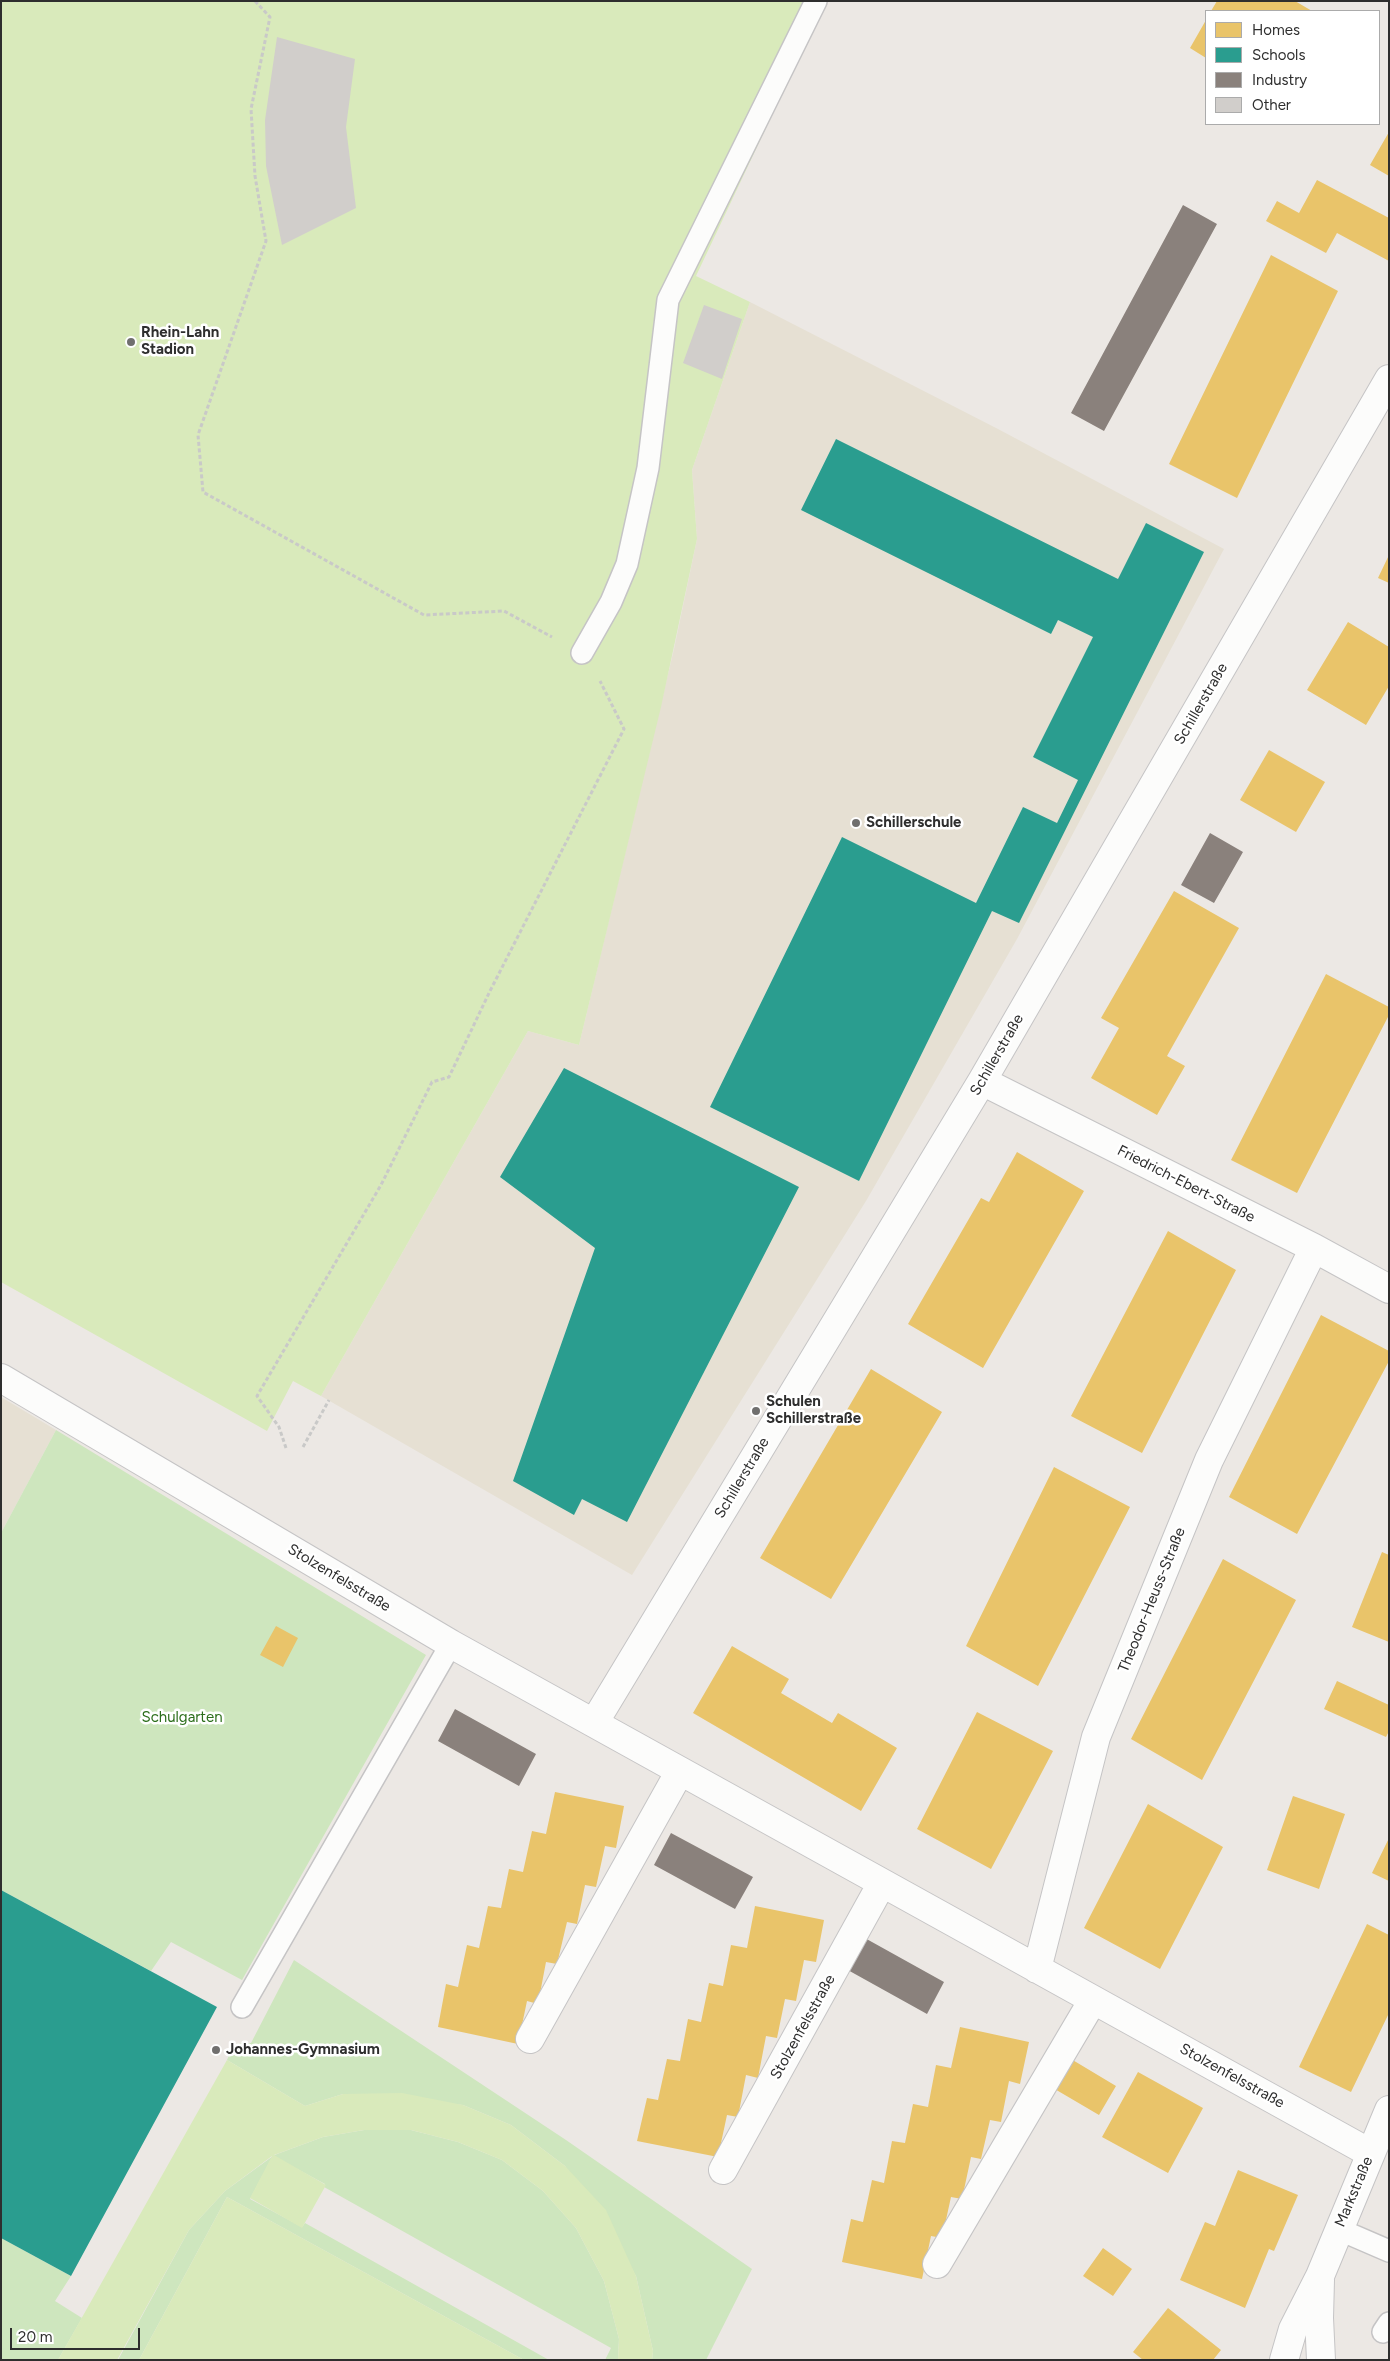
<!DOCTYPE html>
<meta charset="utf-8">
<style>
body{margin:0}
#map{position:relative;width:1390px;height:2361px;overflow:hidden;background:#ece8e4;font-family:Figtree,sans-serif}
canvas{display:block}
.frame{position:absolute;inset:0;border:2px solid #2e2e2e;pointer-events:none}
.legend{position:absolute;left:1205px;top:10px;width:175px;height:115px;box-sizing:border-box;background:#fff;border:1px solid #ababab;margin:0;padding:6px 9px;list-style:none;font-size:15px;color:#2e2e2e}
.legend li{display:flex;align-items:center;gap:10px;height:25px}
.legend b{width:25px;border:1px solid #ababab}
.scale{position:absolute;left:10px;top:2328px;width:130px;height:22px;box-sizing:border-box;border:2px solid #2e2e2e;border-top:0;padding-left:6px;font-size:15px;line-height:18px;white-space:nowrap;color:#2e2e2e;-webkit-text-stroke:4px #fff;paint-order:stroke}
</style>
<div id="map">
<canvas width="1390" height="2361"></canvas>
<div class="frame"></div>
<ul class="legend">
<li><b style="height:14px;background:#e9c46a"></b>Homes</li>
<li><b style="height:14px;background:#2a9d8f"></b>Schools</li>
<li><b style="height:14px;background:#8a817c"></b>Industry</li>
<li><b style="height:14px;background:#d1cecb"></b>Other</li>
</ul>
<div class="scale">20 m</div>
</div>
<script>
const context = document.querySelector('canvas').getContext('2d');
context.lineJoin = 'round';
function fillPath(path, color) { context.fillStyle = color; context.fill(path, 'evenodd'); }
const toPath = rows => new Path2D(rows.map(r => 'M' + r).join(''));
function trace(path, color, width, dash) { context.strokeStyle = color; context.lineWidth = width; context.lineCap = dash ? 'butt' : 'round'; context.setLineDash(dash || []); context.stroke(path); }
function drawText(font, color, halo, rows, align = 'center') {
  context.font = font + ' Figtree,sans-serif'; context.lineWidth = 5; context.setLineDash([]); context.textBaseline = 'middle'; context.strokeStyle = halo; context.fillStyle = color; for (const [text, x, y, turn = 0] of rows) {
    context.save(); context.translate(x, y); context.rotate((+turn || 0) * Math.PI / 180); context.textAlign = isNaN(turn) ? turn : align; if (halo) context.strokeText(text, 0, 0); context.fillText(text, 0, 0); context.restore();
  }
}
const education = toPath([
 [750,302,998,429,1224,549,1017,939,866,1201,632,1575,321,1396,528,1031,579,1045,674,649,697,539,692,470],
 [1,1397,56,1430,1,1533]
]);
const green = toPath([
 [56,1430,426,1655,242,1980,171,1942,151,1971,1,1890,1,1533],
 [294,1960,566,2140,752,2269,706,2360,652,2360,653,2351,636,2276,565,2166,511,2125,463,2105,343,2094,305,2106,227,2060,234,2044,251,2043],
 [364,2130,411,2130,458,2142,502,2160,543,2191,576,2228,604,2281,619,2339,618,2360,605,2360,611,2348,324,2187,325,2184,273,2156,250,2199,302,2227,305,2223,549,2360,524,2360,227,2197,139,2360,118,2360,189,2230,225,2191,273,2156,277,2154,323,2137],
 [1,2238,71,2276,55,2301,82,2318,58,2360,1,2360]
]);
const pitch = toPath([
 [1,1,826,1,696,276,750,302,692,470,697,539,661,707,579,1045,528,1031,321,1396,293,1381,267,1431,1,1282],
 [227,2060,305,2106,343,2094,402,2093,463,2105,511,2125,565,2166,606,2210,636,2276,653,2351,652,2360,618,2360,619,2339,604,2281,576,2228,543,2191,502,2160,458,2142,411,2130,364,2130,323,2137,274,2155,326,2185,302,2228,250,2198,272,2156,225,2191,189,2230,117,2360,58,2360],
 [227,2197,524,2360,139,2360]
]);
const homes = toPath([
 [1217,1,1295,1,1312,11,1211,11],
 [1206,20,1206,58,1190,48],
 [1389,132,1389,176,1370,165],
 [1317,180,1389,218,1389,261,1337,233,1326,253,1266,221,1277,201,1299,213],
 [1271,255,1338,291,1237,498,1169,464],
 [1389,555,1389,583,1378,578],
 [1348,622,1389,647,1389,686,1366,725,1307,690],
 [1269,750,1325,782,1296,832,1240,800],
 [1174,891,1239,928,1167,1056,1185,1066,1157,1115,1091,1078,1119,1028,1101,1018],
 [1326,974,1389,1007,1389,1015,1297,1193,1231,1160],
 [1017,1152,1084,1191,983,1368,908,1324,981,1198,989,1202],
 [1168,1231,1236,1270,1142,1453,1071,1416],
 [1321,1315,1389,1351,1389,1361,1297,1534,1229,1497],
 [871,1369,942,1412,831,1599,760,1558],
 [1054,1467,1130,1507,1038,1686,966,1646],
 [1382,1552,1389,1555,1389,1642,1352,1627],
 [1223,1559,1296,1600,1202,1780,1131,1739],
 [276,1626,298,1638,283,1667,260,1655],
 [732,1646,789,1679,781,1693,832,1723,838,1713,897,1748,861,1811,693,1713],
 [1337,1681,1389,1705,1389,1731,1386,1737,1324,1709],
 [977,1712,1053,1751,991,1869,917,1829],
 [555,1792,624,1806,616,1848,605,1846,596,1887,585,1885,577,1924,567,1922,557,1964,546,1962,538,2004,527,2001,518,2044,438,2027,446,1984,458,1987,467,1945,479,1948,488,1906,501,1908,509,1869,523,1872,532,1831,546,1834],
 [1293,1796,1345,1814,1319,1889,1267,1870],
 [1148,1804,1223,1847,1160,1969,1084,1928],
 [1389,1838,1389,1881,1372,1873],
 [755,1906,824,1920,816,1962,804,1960,796,2001,785,1999,777,2038,766,2036,758,2078,746,2075,738,2117,727,2115,718,2157,637,2141,647,2098,658,2100,667,2059,680,2061,688,2019,701,2022,709,1983,723,1986,731,1945,747,1948],
 [1367,1924,1389,1935,1389,2013,1351,2092,1299,2067],
 [960,2027,1029,2042,1020,2084,1009,2081,1001,2122,990,2120,981,2159,971,2157,962,2199,951,2197,942,2238,931,2236,922,2279,842,2262,851,2219,863,2222,872,2180,884,2183,892,2141,905,2143,913,2104,928,2107,936,2065,951,2068],
 [1071,2059,1116,2086,1099,2115,1053,2088],
 [1138,2072,1203,2108,1168,2173,1102,2137],
 [1238,2170,1298,2195,1274,2251,1269,2249,1245,2308,1180,2280,1205,2222,1215,2226],
 [1103,2248,1132,2269,1113,2296,1083,2276],
 [1168,2308,1221,2350,1213,2360,1143,2360,1133,2352]
]);
const schools = toPath([
 [836,439,1118,579,1146,523,1204,552,1019,923,992,911,859,1181,710,1107,842,837,976,903,1023,807,1057,823,1078,780,1033,757,1093,637,1058,620,1051,634,801,510],
 [564,1068,799,1187,627,1522,582,1499,574,1515,513,1481,595,1248,500,1177],
 [1,1890,217,2007,71,2276,1,2238]
]);
const industry = toPath([
 [1183,205,1217,224,1104,431,1071,413],
 [1210,833,1243,852,1214,903,1181,885],
 [455,1709,536,1754,519,1786,438,1741],
 [671,1833,753,1877,735,1909,654,1865],
 [863,1937,944,1982,927,2014,846,1969]
]);
const building = toPath([
 [277,37,355,59,346,127,356,208,282,245,266,166,265,120],
 [704,305,742,319,722,379,683,363]
]);
const path = toPath([
 [255,1,270,17,251,109,255,176,266,241,198,435,203,492,424,615,504,611,552,637],
 [303,1447,329,1400],
 [286,1448,279,1427,257,1396,381,1185,432,1082,449,1077,490,991,624,729,600,681]
]);
const service = toPath([
 [582,653,611,602,627,564,648,468,668,300,816,1],
 [242,2007,451,1644],
 [1338,2229,1389,2251],
 [1383,2332,1389,2323]
]);
const minor = toPath([
 [982,1081,1314,1248,1389,1289],
 [1,1378,451,1644,1370,2153],
 [594,1723,982,1081,1389,379],
 [1037,1969,1096,1737,1209,1460,1314,1248],
 [530,2039,680,1771],
 [723,2170,882,1883],
 [937,2264,1093,2000]
]);
const tertiary = toPath([
 [1320,2280,1319,2318,1321,2360],
 [1284,2360,1293,2329,1320,2276,1389,2110]
]);
const markers = [
 [131,342,5,"#706f6e"],
 [856,823,5,"#706f6e"],
 [756,1411,5,"#706f6e"],
 [216,2050,5,"#706f6e"]
];
const poiNames = [
 ["Rhein-Lahn",141,333],
 ["Stadion",141,350],
 ["Schillerschule",866,823],
 ["Schulen",766,1402],
 ["Schillerstraße",766,1419],
 ["Johannes-Gymnasium",226,2050]
];
const streetNames = [
 ["Schillerstraße",1201,704,-60],
 ["Schillerstraße",997,1055,-60],
 ["Friedrich-Ebert-Straße",1186,1184,27],
 ["Schillerstraße",742,1478,-59],
 ["Stolzenfelsstraße",339,1578,31],
 ["Theodor-Heuss-Straße",1152,1600,-68],
 ["Stolzenfelsstraße",803,2027,-61],
 ["Stolzenfelsstraße",1232,2076,29],
 ["Markstraße",1354,2192,-67]
];
const parkNames = [
 ["Schulgarten",182,1718]
];
fillPath(education, '#e6e0d3');
fillPath(green, '#cee6be');
fillPath(pitch, '#d9eabb');
fillPath(homes, '#e9c46a');
fillPath(schools, '#2a9d8f');
fillPath(industry, '#8a817c');
fillPath(building, '#d1cecb');
trace(service, '#c5c4c5', 24);
trace(minor, '#c5c4c5', 30);
trace(tertiary, '#c5c4c5', 30);
trace(path, '#c9c9c8', 3, [4, 2.5]);
trace(service, '#fcfcfb', 21);
trace(minor, '#fcfcfb', 28);
trace(tertiary, '#fcfcfb', 28);
for (const [x, y, r, color] of markers) { const dot = new Path2D(); dot.arc(x, y, r, 0, 2 * Math.PI); context.fillStyle = color; context.fill(dot); trace(dot, '#fff', 2); }
drawText('bold 15px', '#2e2e2e', '#fff', poiNames, 'left');
drawText('15px', '#2e2e2e', '#fff', streetNames);
drawText('15px', '#2c6e1b', '#fff', parkNames);
</script>
